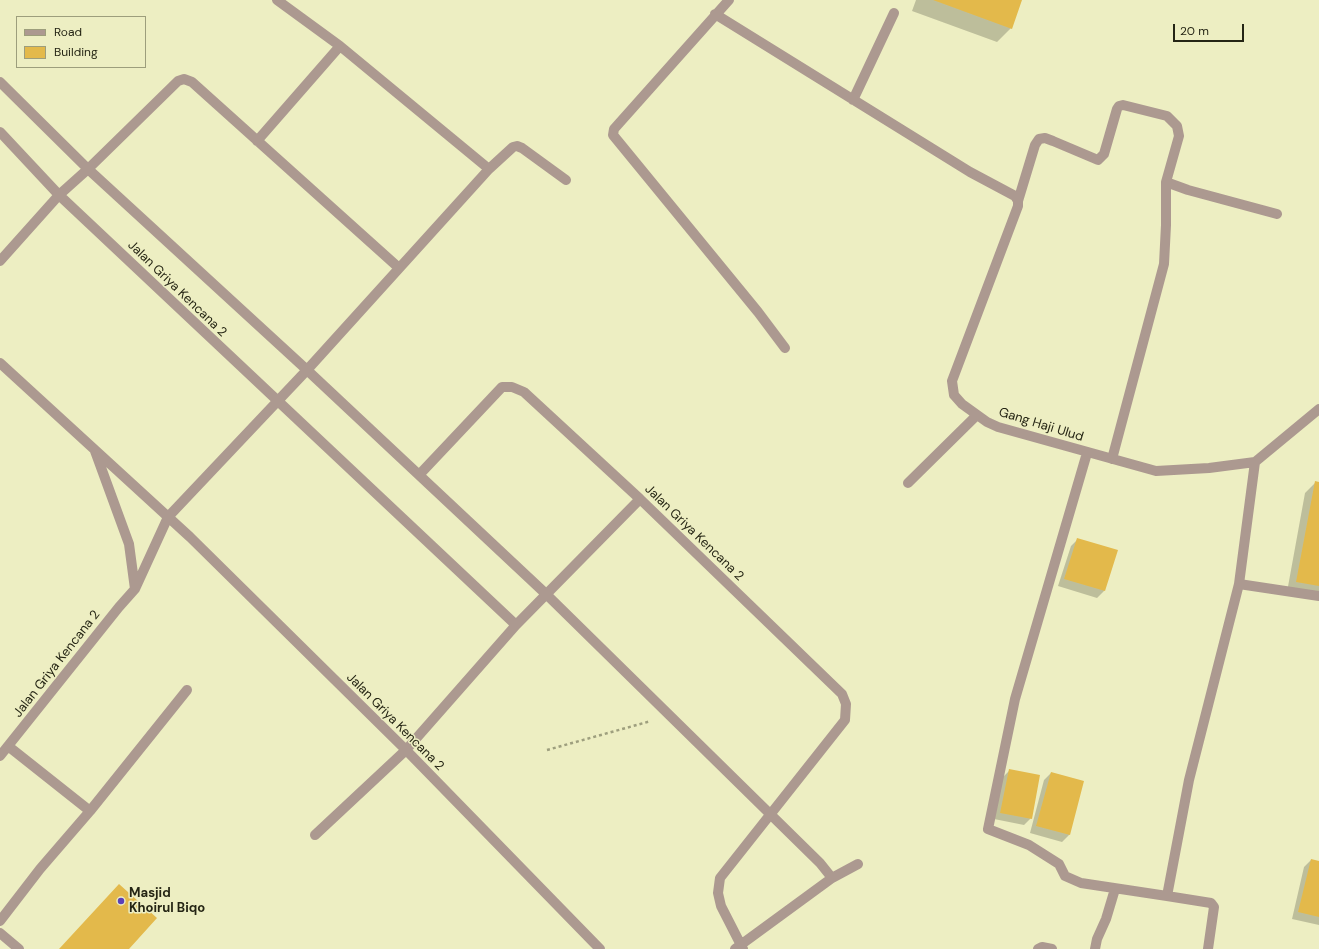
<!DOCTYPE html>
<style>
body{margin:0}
#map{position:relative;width:1319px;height:949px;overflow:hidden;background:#edeec2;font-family:"DM Sans",sans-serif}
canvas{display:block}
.legend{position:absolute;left:16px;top:16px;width:130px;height:52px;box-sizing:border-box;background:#edeec2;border:1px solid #9d9e7c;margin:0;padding:5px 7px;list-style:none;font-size:12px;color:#252514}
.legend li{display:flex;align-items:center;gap:8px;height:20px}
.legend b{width:20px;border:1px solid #9d9e7c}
.scale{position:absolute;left:1173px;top:24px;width:71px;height:18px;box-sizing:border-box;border:2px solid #252514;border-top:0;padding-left:5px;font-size:12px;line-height:14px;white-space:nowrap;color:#252514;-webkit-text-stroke:3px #edeec2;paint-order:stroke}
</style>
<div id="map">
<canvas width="1319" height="949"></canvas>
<ul class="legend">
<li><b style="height:5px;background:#ac9990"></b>Road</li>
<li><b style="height:11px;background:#e3b94b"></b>Building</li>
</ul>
<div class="scale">20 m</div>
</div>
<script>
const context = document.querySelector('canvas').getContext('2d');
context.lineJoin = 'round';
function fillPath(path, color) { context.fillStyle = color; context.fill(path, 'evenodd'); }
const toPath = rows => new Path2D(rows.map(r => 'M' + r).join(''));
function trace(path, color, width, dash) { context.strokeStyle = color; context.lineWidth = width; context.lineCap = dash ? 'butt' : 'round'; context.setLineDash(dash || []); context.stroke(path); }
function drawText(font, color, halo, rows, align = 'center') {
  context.font = font + ' "DM Sans",sans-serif'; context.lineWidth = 3; context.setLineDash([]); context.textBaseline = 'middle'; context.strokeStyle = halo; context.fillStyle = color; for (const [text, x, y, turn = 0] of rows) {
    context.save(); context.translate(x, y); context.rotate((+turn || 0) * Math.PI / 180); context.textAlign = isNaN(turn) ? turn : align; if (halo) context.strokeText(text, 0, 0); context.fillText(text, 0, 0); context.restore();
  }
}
const shadow = toPath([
 [916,0,1021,0,1011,28,997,42,912,11],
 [1316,482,1319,483,1319,598,1287,592,1305,493],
 [1078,539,1116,551,1104,591,1097,598,1058,586,1071,546],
 [1010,770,1031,818,1024,825,994,819,1003,777],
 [1051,773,1083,782,1069,835,1062,842,1030,833,1044,780],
 [1311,860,1319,862,1319,925,1292,919,1304,867]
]);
const building = toPath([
 [933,0,1022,0,1012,29],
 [1315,481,1319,482,1319,586,1296,582],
 [1077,538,1118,550,1105,591,1064,579],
 [1009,769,1040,775,1032,819,1000,813],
 [1051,772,1084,781,1070,835,1036,826],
 [1311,859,1319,861,1319,917,1298,912],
 [119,884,157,918,129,949,59,949]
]);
const path = toPath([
 [547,750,651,721]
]);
const minor = toPath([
 [277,0,340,46,489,169],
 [729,0,614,129,613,135,758,312,785,348],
 [715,14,970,172,1015,196,1018,201,1018,206,952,381,954,395,962,404,987,422,998,427,1156,471,1209,468,1255,462,1319,409],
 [0,82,88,169,307,370,546,594,820,863,832,878],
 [853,100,894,13],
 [0,132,59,195,516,625],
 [257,141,340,46],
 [1018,201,1035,145,1039,139,1045,138,1053,141,1098,160,1104,154,1117,109,1119,106,1123,105,1167,116,1177,126,1179,136,1166,182],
 [0,261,59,195,88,169,178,81,184,79,192,82,399,268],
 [0,363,190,537,406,750,600,949],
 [95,451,129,544,135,589],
 [1087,453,1015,699,988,829,1029,845,1059,864,1065,876,1081,883,1167,896],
 [1112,459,1164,264,1166,225,1166,182,1188,190,1277,214],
 [419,475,502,387,512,387,524,392,640,499,842,694,846,704,845,720,720,878,718,893,721,906,743,949],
 [908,483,977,415],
 [1239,584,1319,596],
 [8,746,90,811],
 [0,756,119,607,135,589,168,517,307,370,489,169,513,147,517,146,522,148,566,180],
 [315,835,406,750,516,625,640,499],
 [0,921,40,869,90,811,187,690],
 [0,933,19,949],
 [735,949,832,878,858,864],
 [1038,949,1042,947,1052,949],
 [1095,949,1097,939,1106,919,1115,889],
 [1208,949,1214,907,1211,903,1167,896,1189,780,1239,584,1255,462]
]);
const markers = [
 [121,901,4,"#5b40b8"]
];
const streetNames = [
 ["Jalan Griya Kencana 2",177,289,44],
 ["Gang Haji Ulud",1041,425,17],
 ["Jalan Griya Kencana 2",694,533,44],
 ["Jalan Griya Kencana 2",57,664,-52],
 ["Jalan Griya Kencana 2",395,722,45]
];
const poiNames = [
 ["Masjid",129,894],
 ["Khoirul Biqo",129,909]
];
fillPath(shadow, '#0003');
fillPath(building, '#e3b94b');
trace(path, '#9e9f7e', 2.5, [3, 3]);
trace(minor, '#ac9990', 10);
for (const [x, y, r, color] of markers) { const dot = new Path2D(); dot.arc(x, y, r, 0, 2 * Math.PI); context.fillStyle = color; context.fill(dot); trace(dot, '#edeec2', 1.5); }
drawText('13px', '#252514', '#edeec2', streetNames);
drawText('bold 13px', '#252514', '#edeec2', poiNames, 'left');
</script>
